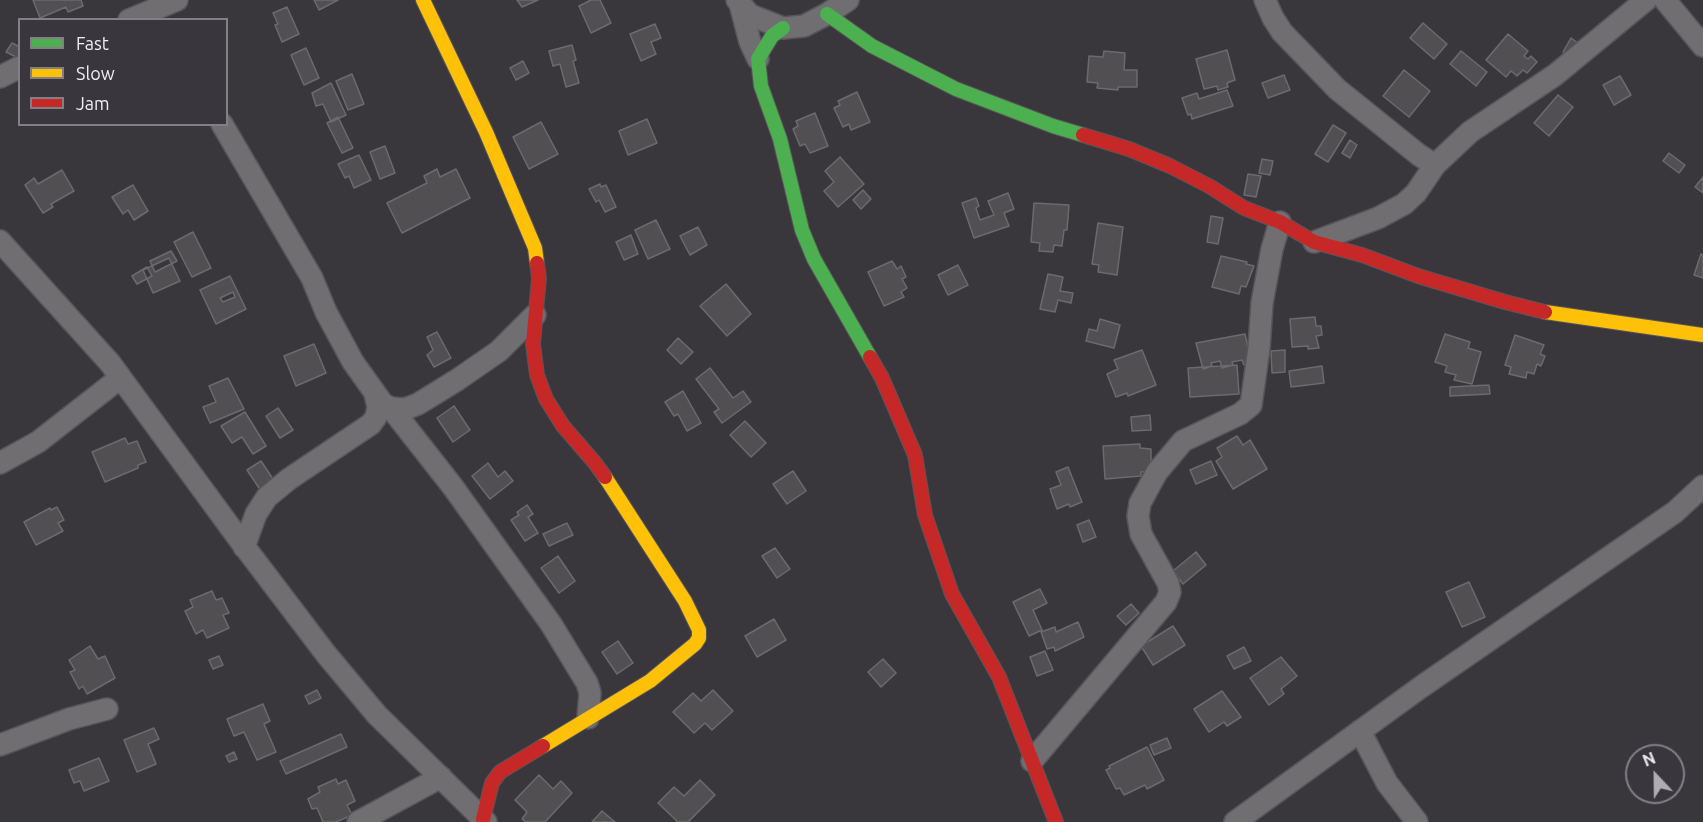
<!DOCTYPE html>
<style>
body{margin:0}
#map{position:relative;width:1703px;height:822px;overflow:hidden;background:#3a373c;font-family:Ubuntu,sans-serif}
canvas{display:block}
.legend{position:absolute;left:18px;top:18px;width:210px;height:108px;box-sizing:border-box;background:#3a363d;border:2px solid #827f85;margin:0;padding:8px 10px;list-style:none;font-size:18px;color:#efedf1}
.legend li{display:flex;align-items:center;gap:12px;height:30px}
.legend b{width:30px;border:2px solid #827f85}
.north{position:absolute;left:1625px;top:744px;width:60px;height:60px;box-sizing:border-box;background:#3a363d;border:2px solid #827f85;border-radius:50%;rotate:338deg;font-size:16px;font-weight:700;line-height:24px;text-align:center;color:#efedf1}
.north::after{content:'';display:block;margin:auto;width:21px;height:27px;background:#b0adb2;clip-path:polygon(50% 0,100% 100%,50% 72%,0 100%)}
</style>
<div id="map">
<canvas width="1703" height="822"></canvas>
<ul class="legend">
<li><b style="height:8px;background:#4caf50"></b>Fast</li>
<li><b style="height:8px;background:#ffc107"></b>Slow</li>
<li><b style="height:8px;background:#c62828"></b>Jam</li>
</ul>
<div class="north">N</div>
</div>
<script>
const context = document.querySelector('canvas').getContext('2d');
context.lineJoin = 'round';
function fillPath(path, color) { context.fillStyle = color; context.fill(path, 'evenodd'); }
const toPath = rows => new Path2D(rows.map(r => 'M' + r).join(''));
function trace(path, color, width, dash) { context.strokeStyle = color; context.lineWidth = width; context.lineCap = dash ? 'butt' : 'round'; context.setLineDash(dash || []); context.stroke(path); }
const building = toPath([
 [33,0,81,0,83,6,68,12,66,7,40,18,33,0],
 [314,0,338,0,319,10,314,0],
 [517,0,538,0,522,7,517,0],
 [591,0,600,0,611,23,591,33,579,6,591,0],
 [287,7,299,34,282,42,275,25,278,24,273,13,287,7],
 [1423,23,1447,44,1434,59,1410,38,1423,23],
 [655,24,661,38,651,42,656,54,641,61,630,34,655,24],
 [1508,34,1528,51,1524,56,1528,59,1531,56,1537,62,1527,73,1523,70,1517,76,1511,71,1506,77,1486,60,1508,34],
 [1571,38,1578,43,1569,56,1563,52,1571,38],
 [12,43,20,47,20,59,6,52,12,43],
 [572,45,576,60,573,61,579,83,566,87,560,64,553,66,549,51,572,45],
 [306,48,319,78,304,85,291,55,306,48],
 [1227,50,1235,80,1227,83,1228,87,1218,90,1217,86,1204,89,1196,59,1227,50],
 [1104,51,1125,53,1124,70,1137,70,1137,87,1118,87,1118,90,1097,88,1098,83,1087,82,1089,56,1103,57,1104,51],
 [1461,51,1487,72,1476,86,1450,64,1461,51],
 [523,61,529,73,516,80,510,68,523,61],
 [1404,70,1430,91,1409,117,1383,96,1404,70],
 [352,74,364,104,348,110,336,81,352,74],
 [1284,75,1290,90,1268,98,1262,83,1284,75],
 [1620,76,1631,95,1614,105,1603,85,1620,76],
 [331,83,346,115,331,122,323,104,316,106,312,93,331,83],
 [1227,90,1233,106,1192,119,1191,114,1188,115,1182,98,1197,93,1199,99,1227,90],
 [857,92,870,122,851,130,849,124,843,127,834,108,840,105,838,101,857,92],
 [1558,95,1573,107,1549,136,1534,123,1558,95],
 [815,113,828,146,810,153,805,144,800,146,793,129,798,126,796,121,815,113],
 [338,117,353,148,342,153,327,123,338,117],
 [647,119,657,143,628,155,619,131,647,119],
 [541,122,558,154,529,169,513,137,541,122],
 [1333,125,1346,133,1328,162,1315,154,1333,125],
 [1350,140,1357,145,1350,158,1342,153,1350,140],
 [385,146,395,173,380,179,370,152,385,146],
 [1669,153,1685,165,1679,173,1663,161,1669,153],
 [359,155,371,180,354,188,349,176,345,178,338,164,359,155],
 [840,157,864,184,838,207,824,191,834,182,825,171,840,157],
 [1262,159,1273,161,1270,175,1259,173,1262,159],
 [437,169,440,177,456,169,470,198,402,233,387,203,427,183,424,176,437,169],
 [62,170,74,191,51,204,53,207,43,213,25,185,34,178,38,184,62,170],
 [1248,174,1261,176,1256,197,1244,195,1248,174],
 [1703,177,1703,193,1695,187,1703,177],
 [600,184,601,187,606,185,616,207,605,212,599,200,596,202,589,189,600,184],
 [133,185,148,211,134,220,128,210,123,214,112,197,133,185],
 [863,190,871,199,861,209,853,200,863,190],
 [1008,193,1014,209,1004,213,1009,226,974,238,962,203,976,198,979,206,976,208,980,220,994,215,988,201,1008,193],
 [1034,203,1069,205,1067,230,1064,230,1062,246,1054,245,1053,252,1039,251,1040,243,1031,242,1034,203],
 [1211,216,1223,218,1218,244,1207,242,1211,216],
 [656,220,670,249,648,259,635,230,656,220],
 [1098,223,1123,227,1117,275,1098,272,1099,265,1092,264,1098,223],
 [698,227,707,245,690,255,680,236,698,227],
 [193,232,211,268,192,277,174,242,193,232],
 [631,235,638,254,624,260,616,242,631,235],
 [171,251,177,261,155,272,150,261,171,251],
 [1701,254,1703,255,1703,278,1694,275,1701,254],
 [1221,256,1247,262,1246,264,1254,266,1246,287,1241,286,1239,294,1212,287,1221,256],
 [169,258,180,281,153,293,143,270,169,258],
 [892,261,897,269,901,266,906,277,902,279,907,288,901,292,904,297,884,306,868,272,892,261],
 [958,265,968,285,948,295,938,275,958,265],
 [147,267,152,276,137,284,132,276,147,267],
 [1048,274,1063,277,1060,291,1073,293,1071,303,1058,300,1055,312,1040,309,1048,274],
 [230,276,246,309,216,324,200,290,230,276],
 [233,292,235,297,223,302,220,298,233,292],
 [726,284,751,314,727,336,700,306,726,284],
 [1315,317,1316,326,1321,326,1322,335,1316,336,1319,348,1308,349,1308,346,1292,347,1290,319,1315,317],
 [1100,319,1120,325,1114,348,1086,341,1089,329,1097,331,1100,319],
 [437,332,451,358,434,367,427,355,433,350,427,337,437,332],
 [1245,334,1249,352,1254,363,1244,365,1242,360,1232,362,1233,365,1222,368,1220,361,1211,363,1212,366,1203,369,1196,343,1245,334],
 [1445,334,1470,342,1468,348,1481,352,1472,384,1454,380,1456,375,1445,372,1447,366,1435,362,1445,334],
 [1515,335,1544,345,1540,354,1545,356,1541,366,1537,364,1534,374,1527,372,1526,378,1509,374,1511,367,1505,365,1515,335],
 [678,338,693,352,681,364,667,350,678,338],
 [314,344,326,373,296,386,284,356,314,344],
 [1142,350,1156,385,1128,396,1127,393,1116,397,1107,374,1118,369,1114,360,1142,350],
 [1285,350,1285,372,1272,373,1271,351,1285,350],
 [1237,365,1239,394,1190,397,1188,368,1237,365],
 [1322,366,1324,383,1291,387,1289,371,1322,366],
 [710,368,733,398,743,391,751,402,722,423,714,412,719,409,696,379,710,368],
 [228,378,244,409,210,423,203,407,216,402,209,386,228,378],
 [1489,385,1490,394,1450,396,1450,387,1489,385],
 [683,391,701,423,687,431,678,414,674,416,665,402,683,391],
 [454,406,470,430,453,442,437,418,454,406],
 [278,408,293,430,280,438,266,416,278,408],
 [245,412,266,446,253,454,242,437,232,443,221,426,245,412],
 [1150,415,1151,430,1132,431,1131,417,1150,415],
 [745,421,766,443,751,457,730,435,745,421],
 [1237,436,1243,445,1250,440,1267,469,1233,489,1216,461,1222,457,1217,448,1237,436],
 [125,438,128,444,137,441,146,462,138,465,138,468,105,482,92,452,125,438],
 [1140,444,1140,448,1151,449,1151,471,1141,472,1141,476,1105,479,1103,446,1140,444],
 [261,461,277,485,263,494,247,470,261,461],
 [1211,461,1217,475,1196,484,1190,470,1211,461],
 [488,463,498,477,505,471,513,481,490,499,472,476,488,463],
 [1068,467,1082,502,1070,507,1069,504,1057,509,1050,489,1061,485,1056,472,1068,467],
 [793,471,806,491,787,504,773,484,793,471],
 [527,505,533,514,528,517,538,533,525,541,511,520,519,515,517,512,527,505],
 [57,507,64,520,58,523,63,531,36,545,24,522,50,508,51,510,57,507],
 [1089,520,1096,537,1083,542,1077,525,1089,520],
 [567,523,573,535,549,546,543,534,567,523],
 [775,548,790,569,777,578,762,556,775,548],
 [1196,552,1206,565,1183,584,1173,571,1196,552],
 [558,556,575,581,559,593,541,568,558,556],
 [1469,582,1485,617,1462,627,1446,592,1469,582],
 [1040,589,1047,603,1033,610,1042,630,1029,636,1013,602,1040,589],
 [212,591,216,600,222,598,229,613,223,615,229,628,207,638,203,630,196,634,185,611,193,607,190,600,212,591],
 [1131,604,1139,613,1126,625,1117,616,1131,604],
 [774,619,786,640,757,657,745,636,774,619],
 [1078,622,1084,637,1055,651,1054,647,1047,649,1041,632,1055,627,1056,632,1078,622],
 [1173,626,1185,645,1153,665,1141,646,1173,626],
 [618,641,633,663,617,674,602,652,618,641],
 [90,646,98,659,105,656,115,678,87,694,83,686,79,689,70,672,75,670,69,660,90,646],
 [1244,647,1251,661,1234,669,1227,656,1244,647],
 [1045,651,1053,670,1037,676,1030,657,1045,651],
 [219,656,223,665,213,669,209,660,219,656],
 [1281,657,1297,676,1281,689,1284,694,1269,705,1250,678,1281,657],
 [883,659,896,673,881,687,868,672,883,659],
 [317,690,321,698,309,704,305,696,317,690],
 [713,690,733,711,712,730,705,723,694,733,673,712,693,693,701,701,713,690],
 [1222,691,1241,717,1227,726,1224,722,1209,732,1194,709,1222,691],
 [263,704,270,721,264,724,276,752,257,760,244,732,234,736,227,719,263,704],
 [154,728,159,739,148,744,156,764,137,772,124,740,154,728],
 [341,734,347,747,286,774,280,761,341,734],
 [1167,738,1171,748,1154,755,1150,745,1167,738],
 [1147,747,1164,780,1147,789,1145,785,1124,795,1120,788,1116,789,1106,770,1110,768,1109,766,1147,747],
 [234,752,237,759,229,762,226,756,234,752],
 [99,758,109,781,84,791,80,781,74,783,69,770,99,758],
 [539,775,553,789,561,781,572,793,545,822,526,822,522,819,527,812,515,800,539,775],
 [336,779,338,784,346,780,355,801,347,805,352,815,336,822,323,822,317,808,312,809,308,799,320,792,318,787,336,779],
 [700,780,715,795,688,822,678,822,658,803,674,787,684,796,700,780],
 [602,811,615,822,592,822,602,811]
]);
const street = toPath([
 [737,0,750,15,783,28,804,26,827,14,848,0],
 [1265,0,1273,18,1282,32,1337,89,1419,155,1435,165],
 [1665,0,1703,46],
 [740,4,750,42,758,59],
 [129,20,177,0],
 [0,77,20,67],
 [222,124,312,278,326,312,353,362,383,404,391,408,405,409,418,404,457,380,499,351,535,315],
 [0,241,110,363,247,550,326,654,377,715,486,822],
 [1314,242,1378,218,1404,204,1416,193,1435,165,1470,132,1555,75,1646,0],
 [391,408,453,487,551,624,587,683,590,693,588,718],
 [0,463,38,442,120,378],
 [244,547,256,514,267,497,289,479,371,424,376,417,378,407,375,394],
 [1360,731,1387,783,1417,822],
 [0,745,69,719,107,709],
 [1032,761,1166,602,1170,592,1168,583,1141,534,1138,516,1140,503,1157,472,1183,441,1240,414,1251,405,1259,348,1262,303,1272,249,1280,222],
 [358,822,441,777],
 [1235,822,1421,687,1675,512,1703,486]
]);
const fast = toPath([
 [827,14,872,46,956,89,1053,126,1083,135],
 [783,28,772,36,758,59,761,86,780,139,802,230,814,259,870,357]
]);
const slow = toPath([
 [423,0,486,132,535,248,537,263],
 [1545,312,1703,335],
 [543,746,650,681,695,644,699,638,699,630,685,601,605,477]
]);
const jam = toPath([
 [1083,135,1129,149,1170,166,1209,186,1244,208,1280,222,1314,242,1362,255,1418,276,1505,302,1545,312],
 [537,263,539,278,533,344,537,375,546,399,563,426,595,463,605,477],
 [870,357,882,378,915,455,925,515,952,594,999,677,1056,822],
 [483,819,492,783,500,772,543,746]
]);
fillPath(building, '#514f52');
trace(building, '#6c6a6e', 1.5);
trace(street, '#575559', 24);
trace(fast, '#575559', 16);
trace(slow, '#575559', 16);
trace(jam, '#575559', 16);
trace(street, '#706e71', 21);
trace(fast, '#4caf50', 14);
trace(slow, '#ffc107', 14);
trace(jam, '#c62828', 14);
</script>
